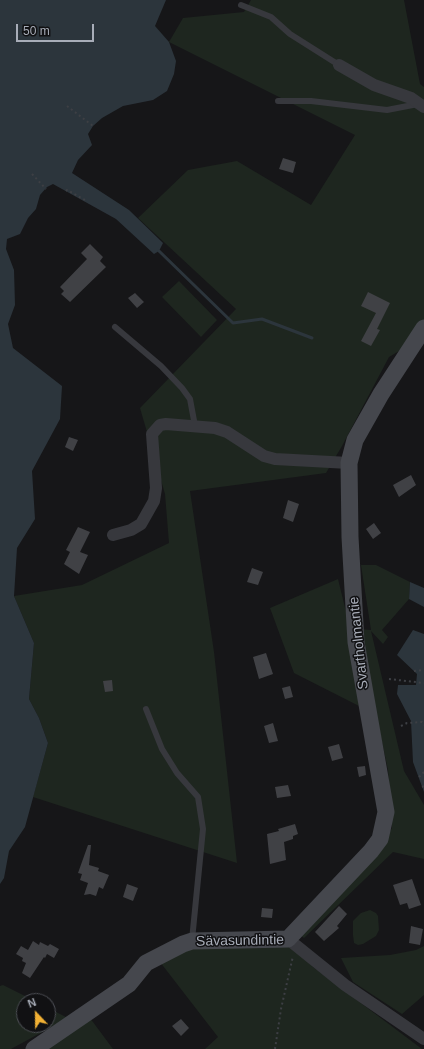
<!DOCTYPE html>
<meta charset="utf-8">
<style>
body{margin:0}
#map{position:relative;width:424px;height:1049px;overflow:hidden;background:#161618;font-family:Arial,sans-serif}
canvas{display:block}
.north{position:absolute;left:16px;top:993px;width:40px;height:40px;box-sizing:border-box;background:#111113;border:1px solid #4d4f55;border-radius:50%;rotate:338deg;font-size:11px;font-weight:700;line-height:16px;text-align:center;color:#a8adb8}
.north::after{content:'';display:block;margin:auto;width:14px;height:18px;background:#f2b134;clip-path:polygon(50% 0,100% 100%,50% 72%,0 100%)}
.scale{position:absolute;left:16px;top:24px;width:78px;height:18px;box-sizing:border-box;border:2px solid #a8adb8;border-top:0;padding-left:5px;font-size:12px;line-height:14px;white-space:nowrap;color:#a8adb8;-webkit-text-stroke:3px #111113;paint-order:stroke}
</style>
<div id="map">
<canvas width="424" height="1049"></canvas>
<div class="north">N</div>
<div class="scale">50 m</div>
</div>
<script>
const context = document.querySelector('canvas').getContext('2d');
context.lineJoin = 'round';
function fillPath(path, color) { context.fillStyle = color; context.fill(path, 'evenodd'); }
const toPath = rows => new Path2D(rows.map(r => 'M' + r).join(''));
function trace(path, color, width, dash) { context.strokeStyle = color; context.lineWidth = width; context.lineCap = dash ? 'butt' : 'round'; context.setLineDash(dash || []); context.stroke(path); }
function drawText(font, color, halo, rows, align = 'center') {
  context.font = font + ' Arial,sans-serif'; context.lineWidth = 3; context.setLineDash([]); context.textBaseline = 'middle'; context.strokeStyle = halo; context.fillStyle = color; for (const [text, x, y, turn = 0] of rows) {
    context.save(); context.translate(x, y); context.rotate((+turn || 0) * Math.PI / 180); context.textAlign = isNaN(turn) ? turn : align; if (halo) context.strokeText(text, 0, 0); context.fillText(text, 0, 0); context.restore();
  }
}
const green = toPath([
 [251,0,404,0,420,84,424,87,424,336,389,357,342,446,326,473,190,491,214,652,237,863,33,797,48,743,39,718,29,699,34,643,14,596,82,585,169,543,165,494,140,408,236,309,138,218,188,170,237,161,311,205,355,135,169,42,183,18,244,12],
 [179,281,217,320,201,337,162,297],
 [361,565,376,565,410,582,409,599,382,630,388,637,383,644,371,631,404,771,424,805,424,859,393,852,304,938,296,932,375,853,392,828,388,770,358,629,371,630],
 [338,579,347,616,359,706,294,673,270,608],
 [370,910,376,913,378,916,379,930,376,936,363,944,358,945,354,943,353,935,353,921,361,913],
 [295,943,301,955,313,967,422,1049,205,1049,218,1037,160,962,192,946],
 [424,946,424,995,402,1014,353,982,341,958,390,955,416,950],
 [3,985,35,1001,24,1001,24,1025,48,1025,48,1008,68,1018,11,1049,0,1049,0,986],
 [90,1018,113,1049,46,1049]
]);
const water = toPath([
 [0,0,166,0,155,26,169,42,176,61,174,74,167,91,153,100,123,106,102,118,93,126,88,134,92,145,78,160,72,173,129,210,163,243,159,251,154,254,116,219,53,184,47,187,40,195,36,209,28,218,20,234,7,239,6,249,14,270,15,305,8,324,13,348,62,386,60,419,32,471,35,519,17,548,14,596,34,643,29,699,39,718,48,743,25,827,9,851,4,878,0,884],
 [410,582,424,588,424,607,409,599],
 [413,630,424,634,424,792,413,762,411,721,397,694,398,685,416,685,417,674,397,655]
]);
const stream = toPath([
 [159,251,233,323,262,319,312,338]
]);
const building = toPath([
 [283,158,296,162,293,173,279,169],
 [90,244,103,257,100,261,106,267,70,302,61,294,64,291,60,287,87,259,81,253],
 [368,292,390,303,377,329,380,330,371,346,361,341,376,313,361,306],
 [135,293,144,302,137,308,128,298],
 [69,437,78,440,73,451,65,447],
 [411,475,416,485,399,497,393,485],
 [288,500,299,504,293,522,283,518],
 [374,523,381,533,373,539,366,529],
 [78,527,90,532,80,552,88,555,79,574,64,564,70,552,66,550],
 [252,568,263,572,258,585,247,582],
 [266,653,273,674,259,679,253,657],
 [112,680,113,691,105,692,103,681],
 [290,686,293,697,285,699,282,688],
 [273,723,278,741,269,743,264,726],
 [339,744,343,758,332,761,328,747],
 [365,766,366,775,359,777,357,767],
 [288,785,291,796,277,798,275,787],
 [295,824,298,834,293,836,293,839,284,842,286,860,270,864,267,834,279,831,278,829],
 [88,845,91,845,89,865,99,868,98,871,109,875,103,889,99,887,96,896,90,894,84,895,88,883,80,880,82,874,78,873],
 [412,879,421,905,409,909,407,903,400,905,393,885],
 [127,884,138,888,133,901,123,897],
 [339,906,347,914,337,926,339,928,324,941,315,932],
 [262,908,273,909,272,918,261,917],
 [411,926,423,929,420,945,409,943],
 [33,941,39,945,40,942,48,946,50,944,59,949,54,958,47,954,45,958,44,957,30,978,22,973,26,963,22,961,23,958,16,954,21,946,28,950],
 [181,1019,189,1028,181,1036,172,1026]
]);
const path = toPath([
 [67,106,93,126],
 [32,174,46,189],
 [66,191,67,190,85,200],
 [414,671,424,670],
 [389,679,424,683],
 [401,726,407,723,422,722,424,725],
 [419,777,424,772],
 [422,787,424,786],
 [275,1049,281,1009,293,956]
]);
const lane = toPath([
 [241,5,271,17,290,34,339,65],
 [278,101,311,101,387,110,418,104],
 [115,327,161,366,182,388,190,399,195,426],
 [146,709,162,749,177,773,198,797,203,829,192,940]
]);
const street = toPath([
 [339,65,374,85,411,98,424,107],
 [113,535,131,530,141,524,154,501,156,488,152,434,160,425,166,424,215,428,227,432,264,456,275,459,349,463],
 [288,939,345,985,424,1039]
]);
const secondary = toPath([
 [34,1049,129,984,146,963,183,944,192,941,288,939,371,851,380,839,386,812,356,642,350,537,349,463,355,440,381,394,424,328]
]);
const streetNames = [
 ["Svartholmantie",359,643,-96],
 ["Sävasundintie",240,941,-1]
];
fillPath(green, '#1e261f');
fillPath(water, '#2c353c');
trace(stream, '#2c353c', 3);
fillPath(building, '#404145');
trace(path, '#3d3f44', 2, [2, 3]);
trace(lane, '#37383d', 6);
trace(street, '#37383d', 12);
trace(secondary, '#45474d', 17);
drawText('14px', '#a8adb8', '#111113', streetNames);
</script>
